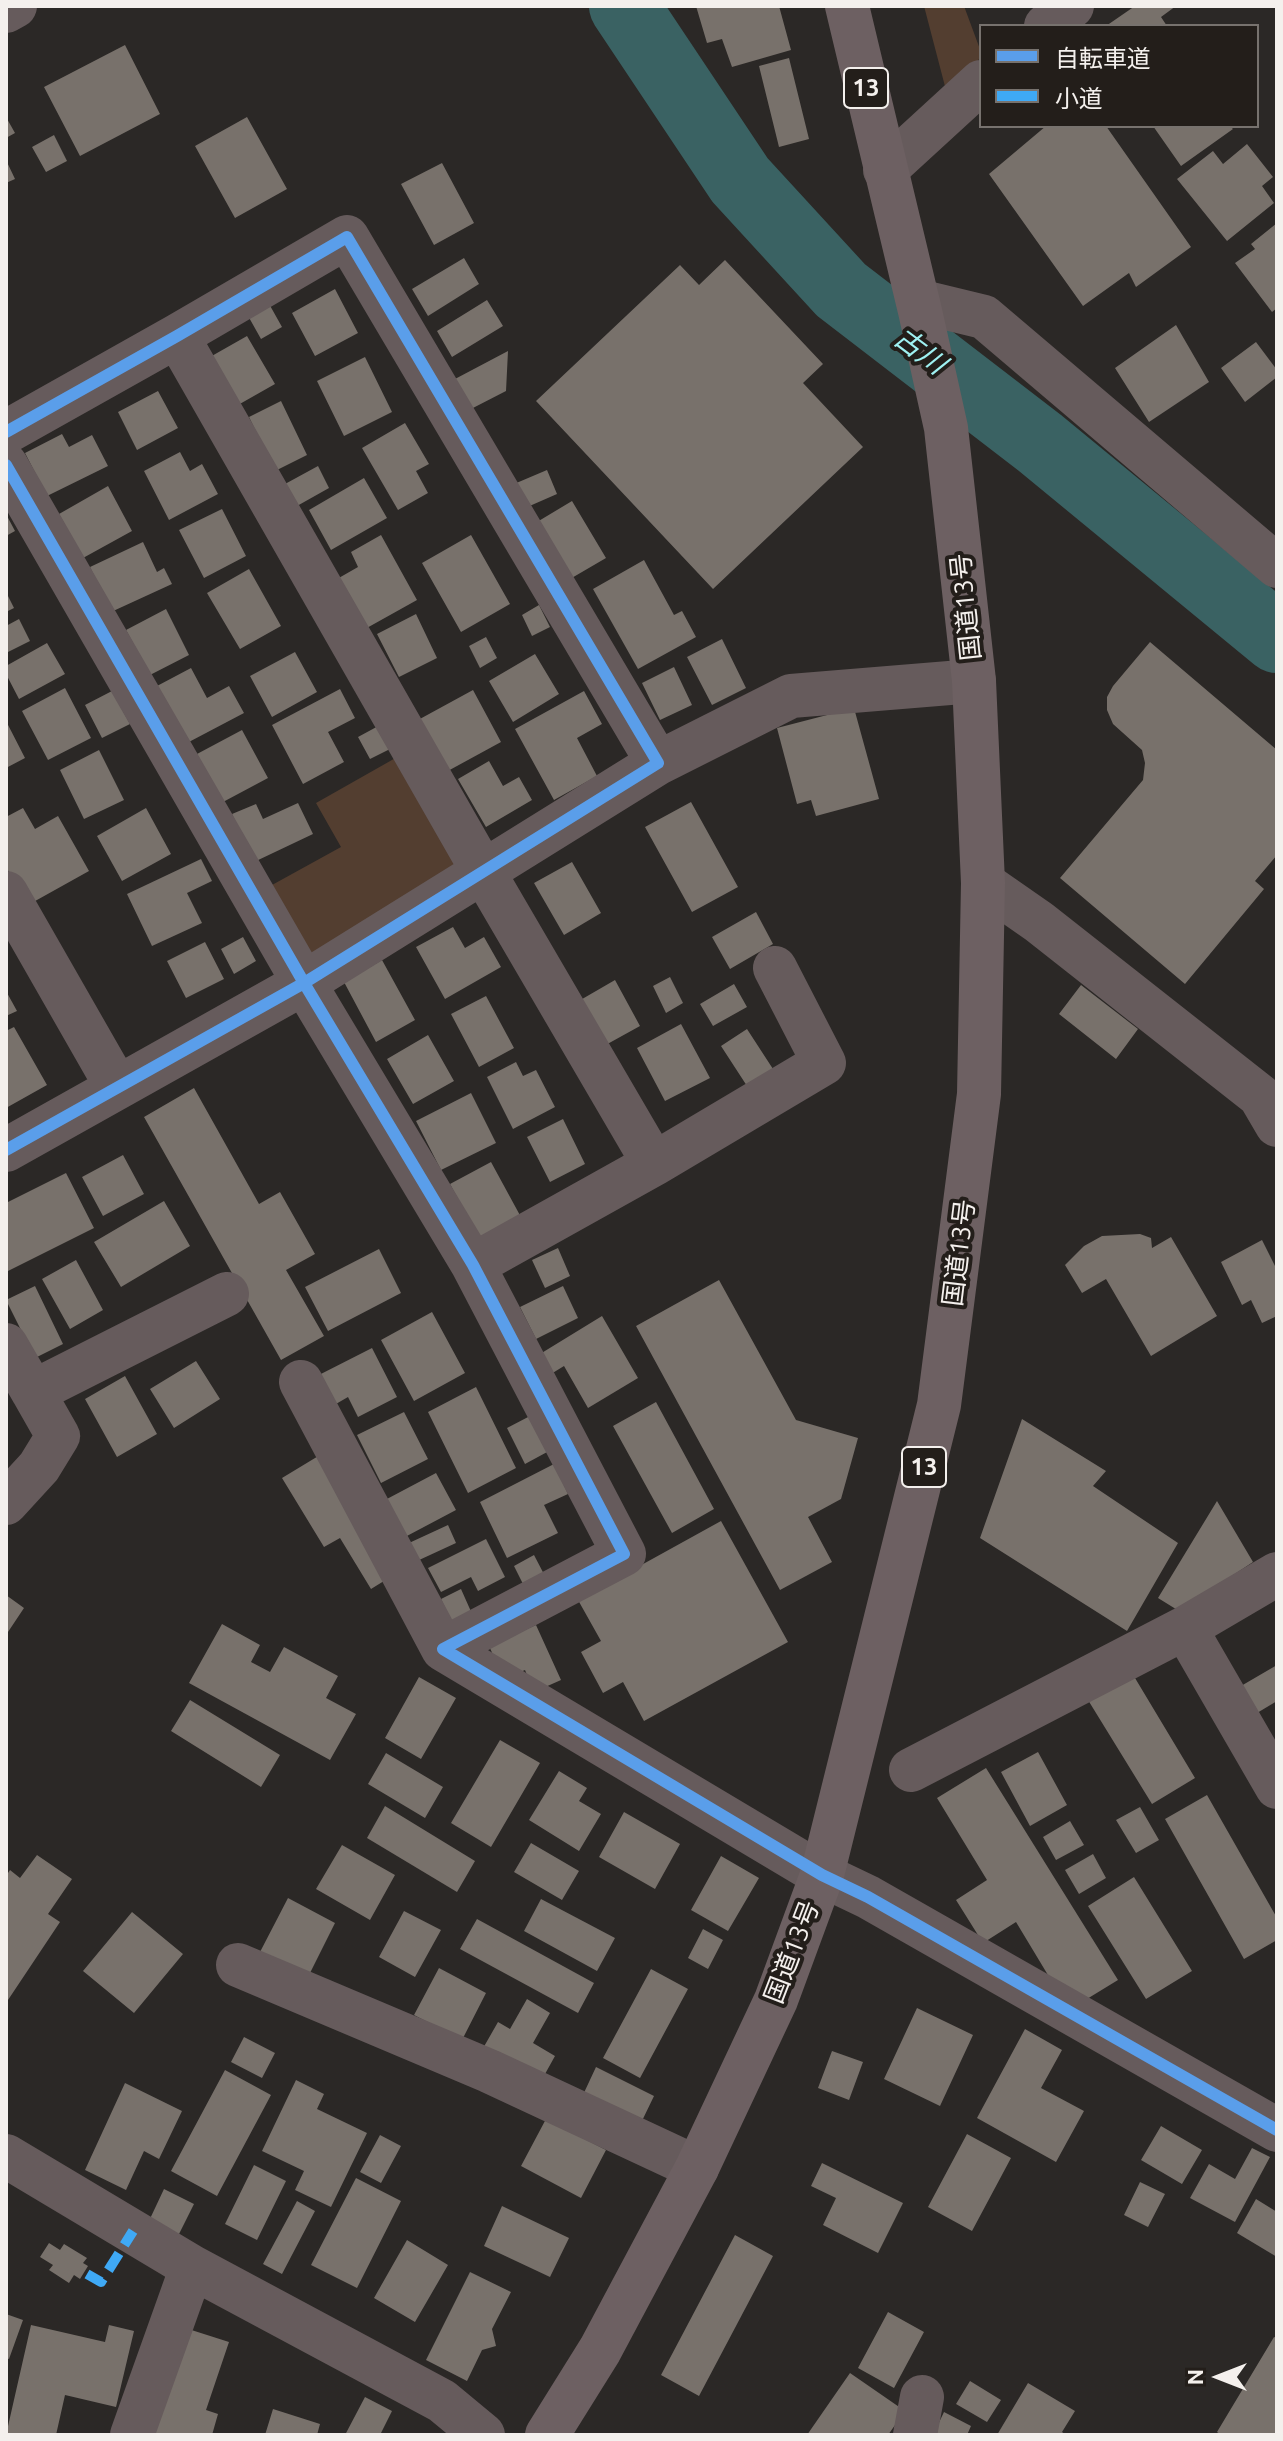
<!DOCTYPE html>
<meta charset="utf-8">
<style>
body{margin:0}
#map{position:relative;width:1283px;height:2441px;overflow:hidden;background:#2b2826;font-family:Ubuntu,"Noto Sans JP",sans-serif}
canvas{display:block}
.frame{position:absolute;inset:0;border:8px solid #f4f0ed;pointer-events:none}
.legend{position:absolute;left:979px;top:24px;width:280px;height:104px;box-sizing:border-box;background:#231e1a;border:2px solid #77726e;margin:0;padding:10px 14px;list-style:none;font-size:24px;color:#f4f0ed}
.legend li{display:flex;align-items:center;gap:16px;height:40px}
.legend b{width:40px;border:2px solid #77726e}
.north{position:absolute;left:1179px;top:2337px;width:80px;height:80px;-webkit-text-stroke:6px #231e1a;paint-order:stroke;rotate:270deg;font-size:22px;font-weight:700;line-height:32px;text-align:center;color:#f4f0ed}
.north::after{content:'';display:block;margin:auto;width:28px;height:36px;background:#f4f0ed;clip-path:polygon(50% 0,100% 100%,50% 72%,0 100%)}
</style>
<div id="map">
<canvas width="1283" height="2441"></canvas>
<div class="frame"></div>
<ul class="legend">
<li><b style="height:10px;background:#5a9eea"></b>自転車道</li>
<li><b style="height:10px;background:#3fa9f5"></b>小道</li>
</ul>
<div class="north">N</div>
</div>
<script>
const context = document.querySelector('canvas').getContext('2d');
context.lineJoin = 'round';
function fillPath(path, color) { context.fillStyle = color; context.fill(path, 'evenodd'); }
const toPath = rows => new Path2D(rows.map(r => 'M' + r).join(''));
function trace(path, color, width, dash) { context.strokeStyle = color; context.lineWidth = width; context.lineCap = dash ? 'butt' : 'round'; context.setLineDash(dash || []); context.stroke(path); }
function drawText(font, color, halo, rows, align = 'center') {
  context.font = font + ' Ubuntu,"Noto Sans JP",sans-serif'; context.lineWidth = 8; context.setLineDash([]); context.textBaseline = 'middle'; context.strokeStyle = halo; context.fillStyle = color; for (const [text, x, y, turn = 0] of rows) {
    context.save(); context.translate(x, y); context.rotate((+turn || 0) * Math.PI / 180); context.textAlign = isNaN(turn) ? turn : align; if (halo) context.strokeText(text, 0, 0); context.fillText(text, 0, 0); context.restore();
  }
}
const green = toPath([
 [924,6,964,6,981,52,981,57,947,94],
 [399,756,464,873,312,957,272,885,341,847,316,803]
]);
const river = toPath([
 [624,6,740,180,841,290,1040,443,1277,638]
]);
const building = toPath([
 [696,6,779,6,791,50,732,67,722,39,707,43],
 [1135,6,1176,6,1161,17,1167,26,1106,26],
 [125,45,160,114,80,156,44,87],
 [789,58,809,139,779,147,759,66],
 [6,117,15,133,6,138],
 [247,117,287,189,235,218,195,146],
 [1046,126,1106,126,1191,247,1136,287,1129,273,1083,306,989,174],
 [1153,126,1230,126,1233,129,1181,166],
 [54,135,67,161,46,172,32,147],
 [1247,144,1273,177,1262,186,1274,203,1227,241,1177,179,1213,151,1223,164],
 [6,160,15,179,6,183],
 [442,163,474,223,434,245,401,184],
 [1277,223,1277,308,1272,312,1235,263,1255,249,1251,244],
 [464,258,479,284,428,316,412,289],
 [725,260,823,364,803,383,863,447,713,589,536,401,680,265,699,285],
 [335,289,358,333,315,356,292,313],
 [487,300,503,326,452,357,437,331],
 [268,302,282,327,261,339,247,314],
 [1176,325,1209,382,1149,422,1115,368],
 [247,336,275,384,238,405,210,357],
 [1256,342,1277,370,1277,377,1245,402,1221,368],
 [508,351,506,391,471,409,455,379],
 [365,357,392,412,344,436,317,381],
 [158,391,178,428,137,450,118,412],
 [281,401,307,455,275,471,249,417],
 [405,423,429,464,416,471,428,493,398,510,362,448],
 [62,434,69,447,92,435,108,466,47,496,25,453],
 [180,452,190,471,202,464,218,494,169,520,144,471],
 [318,466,329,488,297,506,285,484],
 [547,470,557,494,525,508,514,484],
 [364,478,387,518,331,550,309,510],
 [108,486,132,531,83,558,59,514],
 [572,501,606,558,570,579,537,522],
 [222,509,246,556,204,578,179,530],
 [6,514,15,531,6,536],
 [381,535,417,600,365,629,337,579,358,567,351,552],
 [471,535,510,604,461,632,422,563],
 [143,542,157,572,164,568,172,584,111,612,90,567],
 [644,560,674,615,682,611,696,637,638,669,593,589],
 [249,569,281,626,240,649,207,593],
 [6,592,14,608,6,612],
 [539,605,550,627,532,636,522,615],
 [166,609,189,655,150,675,126,630],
 [416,614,437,658,399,677,377,634],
 [19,619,30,641,6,653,6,626],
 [486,637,497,658,480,668,469,646],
 [722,639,746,688,712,705,687,657],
 [1150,642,1277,750,1277,855,1255,881,1264,889,1185,984,1060,878,1143,780,1145,763,1142,750,1113,724,1107,710,1107,697,1113,686],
 [47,643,65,674,19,699,6,674,6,666],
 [295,652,317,692,272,717,250,676],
 [535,654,559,694,513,722,489,681],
 [674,667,692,705,660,720,642,683],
 [191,668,207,698,229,686,244,713,187,743,157,686],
 [65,688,91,738,48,760,22,711],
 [340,689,355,718,328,732,344,762,303,784,272,725],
 [473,690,501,742,446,772,418,720],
 [112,691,130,724,102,738,85,705],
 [584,691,602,724,577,738,597,776,554,800,515,729],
 [854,708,879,799,816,816,811,800,797,804,777,728],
 [6,721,25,758,6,768],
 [382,724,394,747,370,759,358,737],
 [242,730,268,778,223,802,197,754],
 [99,750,124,800,84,819,60,770],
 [489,761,503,786,519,777,532,800,486,827,458,779],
 [691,802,738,887,692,912,645,827],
 [298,803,313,834,254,862,232,814,256,804,263,819],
 [23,808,35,829,58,816,89,871,28,905,6,867,6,817],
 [146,808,171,854,122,881,97,836],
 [201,859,212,881,187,893,202,923,152,946,127,894],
 [572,862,601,913,564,935,534,883],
 [756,912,773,944,730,969,712,937],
 [453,927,465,948,484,937,501,967,445,999,416,947],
 [243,937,256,961,234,974,221,949],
 [205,942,224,979,186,998,167,961],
 [382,960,415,1020,376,1042,344,982],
 [670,977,683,1003,666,1013,653,986],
 [615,980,640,1026,602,1047,577,1002],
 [734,984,747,1007,713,1026,700,1004],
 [1081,985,1138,1029,1116,1059,1059,1014],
 [6,991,17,1011,6,1016],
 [486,996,514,1048,479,1067,451,1014],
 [681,1024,710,1078,665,1101,637,1048],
 [14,1027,47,1085,6,1108,6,1031],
 [747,1029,773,1069,747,1086,721,1046],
 [428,1035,454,1081,413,1104,387,1059],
 [516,1062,523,1076,536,1070,555,1107,513,1129,487,1077],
 [194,1088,259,1204,280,1192,315,1254,286,1270,324,1336,281,1360,144,1117],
 [471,1093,496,1143,441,1170,416,1121],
 [563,1119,585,1164,550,1182,527,1137],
 [123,1155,144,1194,103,1216,82,1177],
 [491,1162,522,1219,480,1241,450,1184],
 [66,1173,94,1228,6,1272,6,1203],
 [164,1201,190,1246,121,1287,94,1242],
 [1140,1234,1151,1238,1152,1248,1171,1237,1217,1316,1151,1356,1106,1279,1082,1293,1065,1265,1084,1246,1102,1236],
 [1262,1240,1277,1270,1277,1316,1262,1323,1251,1300,1242,1305,1221,1262],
 [558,1248,570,1276,545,1288,532,1260],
 [379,1249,401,1293,328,1331,305,1287],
 [76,1260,103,1310,70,1329,42,1279],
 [719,1280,796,1420,858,1438,841,1499,808,1517,832,1562,780,1590,636,1326],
 [35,1286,63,1344,35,1358,6,1300],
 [563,1286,578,1318,536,1339,520,1307],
 [432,1312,465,1373,414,1401,381,1340],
 [602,1316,638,1378,588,1408,564,1366,551,1374,540,1354],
 [372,1348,397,1397,358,1417,348,1397,329,1408,313,1378],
 [196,1361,220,1399,174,1428,150,1389],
 [125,1376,157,1434,117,1457,85,1399],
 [476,1387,516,1468,468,1493,428,1412],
 [656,1402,714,1509,672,1533,613,1426],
 [404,1412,428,1459,381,1483,357,1435],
 [530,1416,549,1451,525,1464,507,1428],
 [1022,1419,1106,1471,1093,1486,1178,1543,1127,1631,980,1538],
 [320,1455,392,1576,371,1589,340,1538,324,1547,282,1478],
 [554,1464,568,1494,544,1505,558,1533,507,1558,480,1502],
 [436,1473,456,1510,405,1537,385,1500],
 [1217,1501,1253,1562,1179,1611,1158,1598],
 [721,1521,788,1642,644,1721,623,1682,603,1693,581,1652,601,1641,578,1600],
 [448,1525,456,1543,417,1561,409,1543],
 [486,1539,505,1577,478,1591,471,1577,441,1592,428,1568],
 [534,1555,547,1580,526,1590,514,1566],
 [461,1589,473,1616,453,1625,441,1599],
 [6,1595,24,1608,6,1635],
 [222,1624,260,1645,251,1662,270,1672,284,1647,338,1676,326,1698,356,1714,330,1760,189,1683],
 [536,1625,561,1680,534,1692,525,1670,504,1679,489,1646],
 [1277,1665,1277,1701,1257,1713,1241,1686],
 [1132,1673,1195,1778,1152,1804,1088,1700],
 [419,1677,456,1698,421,1759,385,1738],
 [190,1700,280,1755,261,1787,171,1731],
 [500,1740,540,1763,491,1847,451,1823],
 [1038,1752,1067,1805,1030,1826,1001,1772],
 [386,1753,443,1787,425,1818,368,1784],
 [986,1768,1118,1980,1082,2002,1057,1990,1016,1922,983,1943,956,1900,987,1880,937,1798],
 [559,1771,587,1788,579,1801,601,1814,579,1851,529,1820],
 [1207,1795,1277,1918,1277,1940,1244,1959,1165,1819],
 [385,1806,475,1861,457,1892,367,1838],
 [1140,1807,1159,1840,1136,1853,1116,1820],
 [624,1812,680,1844,655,1889,599,1857],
 [1070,1821,1084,1845,1056,1860,1043,1837],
 [531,1843,579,1871,562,1900,514,1872],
 [342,1845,395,1875,370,1920,316,1889],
 [1093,1854,1106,1878,1079,1894,1065,1870],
 [37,1855,72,1879,48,1914,60,1922,6,2003,6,1876,10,1870,20,1878],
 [721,1856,759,1878,728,1931,691,1910],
 [1134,1877,1192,1971,1146,1999,1088,1906],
 [288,1898,335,1923,308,1977,260,1952],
 [541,1899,615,1938,597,1971,524,1931],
 [404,1911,441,1930,415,1977,379,1957],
 [132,1912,183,1954,134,2013,83,1971],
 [477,1919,594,1983,578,2013,460,1949],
 [703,1929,723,1940,708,1969,688,1958],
 [439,1968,486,1993,462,2040,414,2015],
 [651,1969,688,1989,640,2078,603,2058],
 [527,1999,550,2013,533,2043,555,2056,540,2083,482,2050,498,2022,510,2029],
 [917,2008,973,2035,940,2106,884,2079],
 [1025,2029,1062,2050,1041,2088,1084,2111,1056,2162,977,2118],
 [244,2037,275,2053,262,2078,231,2062],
 [832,2051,863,2062,849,2100,818,2088],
 [596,2067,654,2096,640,2125,582,2097],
 [225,2070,271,2095,217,2196,171,2171],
 [296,2080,324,2094,317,2109,367,2133,331,2207,295,2190,304,2171,262,2151],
 [125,2083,182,2111,159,2159,144,2151,126,2190,85,2170],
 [546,2119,606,2150,581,2198,521,2166],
 [1161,2126,1202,2150,1182,2184,1141,2160],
 [967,2134,1011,2158,972,2231,928,2207],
 [380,2135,401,2146,381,2183,360,2172],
 [1252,2148,1270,2157,1235,2222,1190,2198,1209,2164,1235,2179],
 [822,2163,903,2203,878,2253,823,2225,836,2198,811,2186],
 [254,2165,286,2181,257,2240,225,2224],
 [356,2178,401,2201,357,2288,311,2265],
 [1140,2182,1165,2194,1148,2227,1124,2215],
 [164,2189,194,2204,177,2238,148,2223],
 [1256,2199,1277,2212,1277,2257,1237,2233],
 [297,2201,315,2211,282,2274,263,2264],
 [502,2206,569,2238,550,2277,484,2246],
 [735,2235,773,2256,699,2396,661,2375],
 [407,2240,448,2265,415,2322,374,2298],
 [49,2243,60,2250,64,2244,87,2258,83,2263,88,2266,80,2279,74,2275,69,2283,49,2270,53,2265,40,2257],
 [470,2272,511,2292,492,2329,496,2346,482,2350,467,2381,426,2360],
 [888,2312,924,2332,894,2388,858,2368],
 [6,2314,23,2320,9,2359,6,2358],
 [31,2325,105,2342,109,2325,134,2331,116,2407,65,2395,56,2435,6,2435],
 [182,2327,229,2342,206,2410,218,2414,212,2435,146,2435],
 [1274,2337,1277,2338,1277,2435,1221,2435,1217,2432],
 [850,2373,905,2411,888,2435,807,2435],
 [970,2381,1001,2400,987,2422,956,2404],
 [1028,2383,1075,2411,1062,2432,1066,2435,997,2435],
 [365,2397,392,2411,380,2435,345,2435],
 [273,2409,320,2424,317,2435,265,2435],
 [944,2412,971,2426,967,2435,933,2435]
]);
const minor = toPath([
 [6,11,15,6],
 [1046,26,1072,6],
 [885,170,981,82],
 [918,301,984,317,1277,566],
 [177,336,484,873,654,1164],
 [6,432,177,336,347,237,658,763,304,983,6,465],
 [658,763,791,696,974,681],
 [983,883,1039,922,1260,1096,1277,1125],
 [6,893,117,1087],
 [6,1150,304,983,473,1265,624,1554,443,1649,822,1875,868,1897,1277,2130],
 [473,1265,654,1164,824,1063,775,968],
 [6,1345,33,1392,227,1294],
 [301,1382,443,1649],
 [6,1503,39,1467,58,1436,33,1392],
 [1185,1628,1277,1787],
 [911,1770,1185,1628,1277,1574],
 [238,1965,489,2071,697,2168],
 [6,2156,192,2267,442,2401,483,2435],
 [132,2435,192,2267],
 [915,2435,922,2397]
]);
const highway = toPath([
 [547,2435,600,2350,697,2168,776,2000,822,1875,939,1405,979,1094,983,883,974,681,946,428,920,311,847,6]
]);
const quiet = toPath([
 [87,2274,101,2282,133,2231]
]);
const cycleway = toPath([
 [6,432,177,336,347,237,658,763,304,983,6,465],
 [6,1150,304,983,473,1265,624,1554,443,1649,822,1875,868,1897,1277,2130]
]);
const shields = [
 [866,88,44],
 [924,1467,44]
];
const shieldNames = [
 ["13",866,88],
 ["13",924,1467]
];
const streetNames = [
 ["国道13号",966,607,-96],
 ["国道13号",959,1253,-83],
 ["国道13号",792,1952,-69]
];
const waterNames = [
 ["古川",920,351,37]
];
fillPath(green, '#533e30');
trace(river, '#3a6263', 70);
fillPath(building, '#78716b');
trace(minor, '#665b5c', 44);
trace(highway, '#6d6062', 44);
trace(quiet, '#3fa9f5', 10, [20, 10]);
trace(cycleway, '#5a9eea', 12);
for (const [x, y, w] of shields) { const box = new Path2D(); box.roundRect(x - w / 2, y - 20, w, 40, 6); context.fillStyle = '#231e1a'; context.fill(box); trace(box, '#f4f0ed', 2); }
drawText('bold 24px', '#f4f0ed', null, shieldNames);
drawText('26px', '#f4f0ed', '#231e1a', streetNames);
drawText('italic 28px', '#9ff1f2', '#231e1a', waterNames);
</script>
